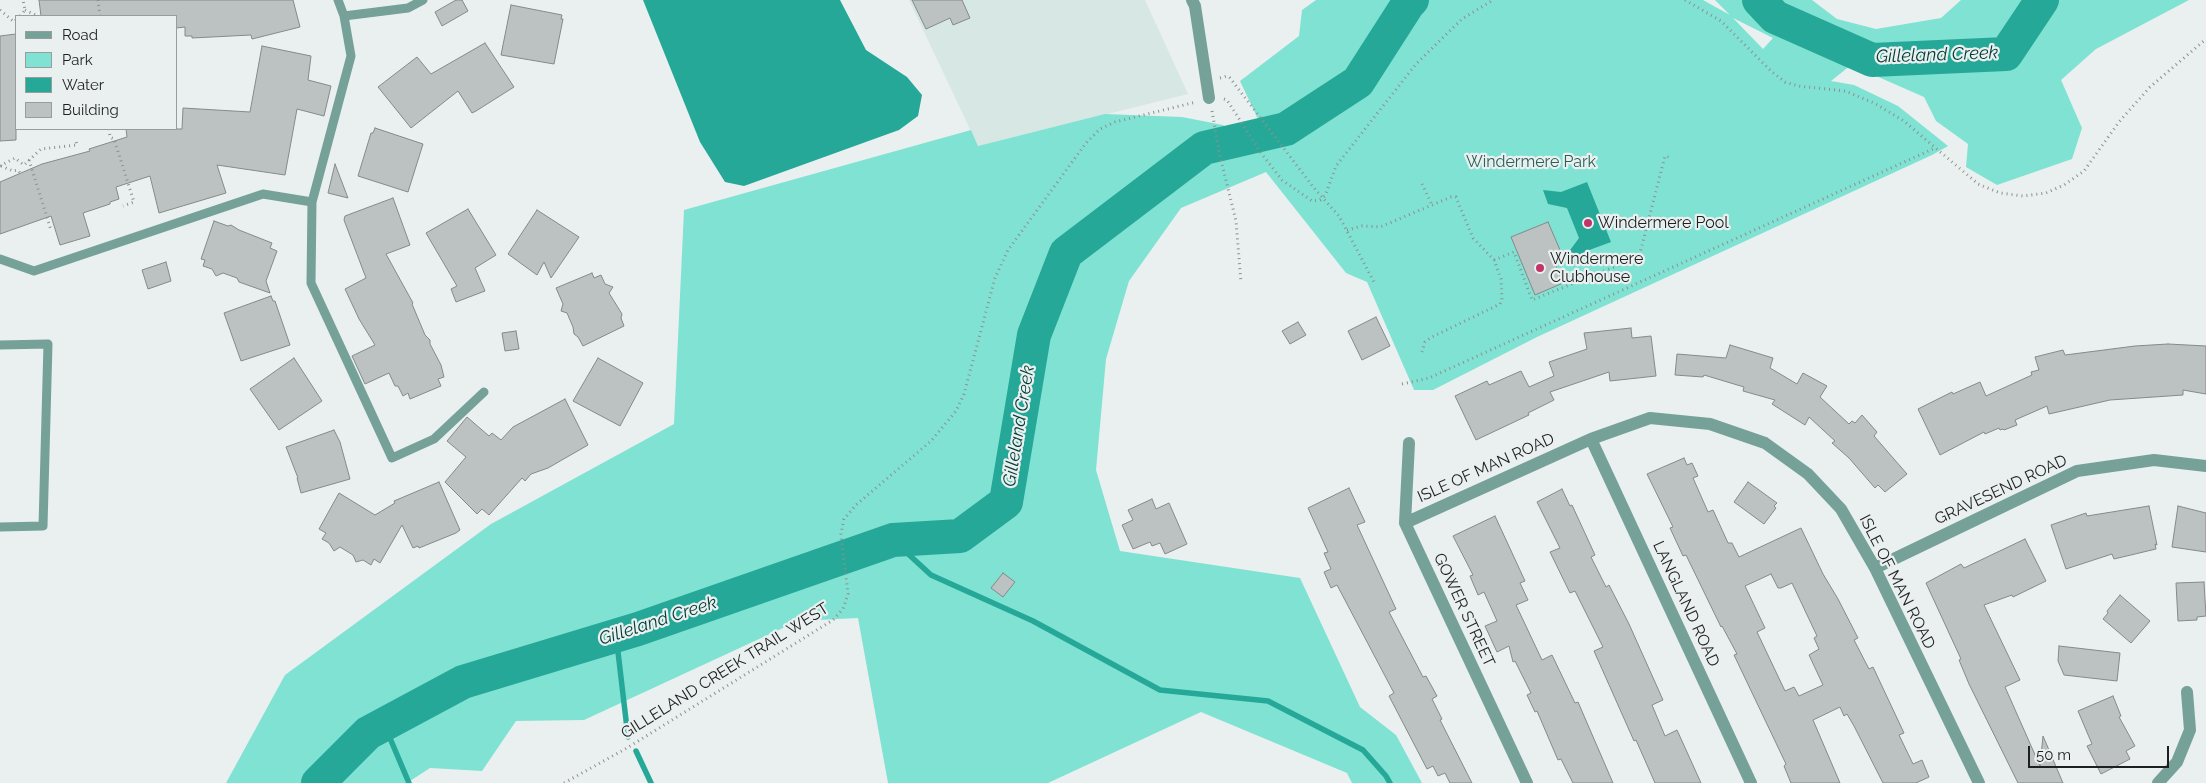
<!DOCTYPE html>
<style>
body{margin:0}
#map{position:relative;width:2206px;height:783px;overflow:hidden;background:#e9f0ef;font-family:Raleway,sans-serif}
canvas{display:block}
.legend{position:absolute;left:15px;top:15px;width:162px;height:115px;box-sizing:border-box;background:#e9f0ef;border:1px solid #989d9c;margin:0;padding:6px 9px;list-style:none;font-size:15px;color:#1e2020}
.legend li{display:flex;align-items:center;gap:10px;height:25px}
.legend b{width:25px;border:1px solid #989d9c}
.scale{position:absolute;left:2028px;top:746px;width:141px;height:22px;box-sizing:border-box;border:2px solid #1e2020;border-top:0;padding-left:6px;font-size:15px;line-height:18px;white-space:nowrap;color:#1e2020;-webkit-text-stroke:4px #e9f0ef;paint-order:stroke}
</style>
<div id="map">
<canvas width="2206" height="783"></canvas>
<ul class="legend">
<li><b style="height:6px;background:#75a199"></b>Road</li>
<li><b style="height:14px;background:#80e2d3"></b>Park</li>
<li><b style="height:14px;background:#25a898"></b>Water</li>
<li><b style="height:14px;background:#bbc2c1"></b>Building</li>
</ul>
<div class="scale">50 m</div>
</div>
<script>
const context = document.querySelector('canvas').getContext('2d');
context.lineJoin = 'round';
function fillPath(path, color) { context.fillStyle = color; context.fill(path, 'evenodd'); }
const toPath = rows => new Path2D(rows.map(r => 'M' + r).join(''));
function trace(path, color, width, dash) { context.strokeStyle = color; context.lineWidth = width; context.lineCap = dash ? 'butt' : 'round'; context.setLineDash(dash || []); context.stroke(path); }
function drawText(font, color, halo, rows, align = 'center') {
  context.font = font + ' Raleway,sans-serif'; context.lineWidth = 4.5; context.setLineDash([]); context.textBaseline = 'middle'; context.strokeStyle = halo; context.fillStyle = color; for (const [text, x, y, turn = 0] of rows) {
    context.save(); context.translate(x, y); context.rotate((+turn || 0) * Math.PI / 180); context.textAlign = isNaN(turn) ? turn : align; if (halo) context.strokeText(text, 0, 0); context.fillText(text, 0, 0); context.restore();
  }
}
const built = toPath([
 [909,0,1145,0,1188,94,978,146]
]);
const green = toPath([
 [1316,0,1703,0,1730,15,1715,0,1812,0,1837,19,1876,29,1941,18,1961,0,2189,0,2096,49,2061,80,2082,128,2072,159,1997,185,1966,167,1968,144,1936,121,1924,97,1851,65,1831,81,1854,85,1898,106,1948,146,1932,155,1537,337,1433,390,1414,390,1367,282,1346,273,1266,172,1181,208,1129,281,1106,359,1096,470,1120,551,1300,578,1360,707,1396,735,1422,783,1352,783,1347,773,1201,712,1048,783,888,783,858,618,798,621,584,720,516,721,482,771,430,768,407,783,226,783,285,675,491,524,674,424,684,210,971,130,978,146,1105,114,1182,117,1223,125,1247,146,1267,138,1240,81,1299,36,1302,10],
 [1733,18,1773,38,1763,49]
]);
const water = toPath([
 [643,0,840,0,866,50,907,77,922,95,918,116,899,130,744,186,725,182,700,142],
 [1587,182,1611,242,1584,252,1573,267,1568,253,1579,238,1567,208,1548,204,1543,190,1561,192]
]);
const stream = toPath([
 [893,540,931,575,1033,621,1160,690,1268,701,1363,750,1386,776,1390,783],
 [616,635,628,737],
 [384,724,409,783],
 [636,751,651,783]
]);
const river = toPath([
 [1759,0,1775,17,1872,60,2006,54,2042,0],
 [318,783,368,733,463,682,638,629,893,540,960,536,1006,502,1034,335,1066,253,1204,148,1286,129,1358,82,1408,4,1412,0]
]);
const building = toPath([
 [39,0,293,0,300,27,252,39,251,35,192,38,192,36,185,36,185,27,176,28,176,16,41,16,39,0],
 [456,0,462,0,468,11,442,26,435,12,456,0],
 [912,0,962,0,970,18,953,25,950,18,926,29,912,0],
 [511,5,562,15,561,19,563,19,554,64,501,55,511,5],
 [16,34,16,140,0,141,0,36,16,34],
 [485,43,514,87,476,111,472,113,458,91,411,128,378,87,417,57,431,74,485,43],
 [262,46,311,56,308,80,331,86,324,116,297,109,285,175,217,165,226,193,159,213,150,176,116,187,119,199,110,202,110,204,83,213,90,236,60,245,51,216,0,234,0,182,42,164,90,151,89,149,127,137,126,129,182,129,183,108,250,112,262,46],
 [375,128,423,144,408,192,358,176,371,133,373,133,375,128],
 [335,164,348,198,328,193,335,164],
 [393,198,410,245,386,254,413,303,412,304,425,335,430,340,430,344,441,365,444,377,438,379,441,386,410,399,408,393,403,396,398,386,395,386,389,373,365,384,352,356,375,345,359,319,345,289,366,278,344,220,345,216,393,198],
 [468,209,496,255,475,268,485,291,456,302,451,289,457,286,426,233,468,209],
 [537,210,579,237,551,278,544,262,537,275,508,254,537,210],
 [214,221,228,226,231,225,239,230,272,243,270,248,277,251,266,281,270,293,239,282,237,278,223,273,216,276,212,269,203,266,205,260,201,259,214,221],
 [1548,222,1560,250,1551,254,1563,283,1535,295,1511,237,1548,222],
 [166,262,171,281,148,289,142,270,166,262],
 [592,273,594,278,601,275,605,284,613,287,609,293,622,314,621,318,624,326,583,346,578,337,574,334,573,327,567,313,561,311,563,304,556,288,592,273],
 [271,296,273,301,275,301,290,345,241,361,224,313,271,296],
 [1376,317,1390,346,1362,360,1348,331,1376,317],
 [1298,322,1306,335,1290,344,1282,331,1298,322],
 [1631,328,1632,338,1651,336,1656,376,1610,381,1609,372,1550,392,1554,400,1528,413,1529,415,1476,440,1455,396,1487,381,1489,385,1521,371,1529,387,1554,376,1549,362,1587,349,1584,333,1631,328],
 [516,331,519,349,505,351,502,333,516,331],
 [2168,344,2206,346,2206,394,2183,390,2183,395,2110,400,2049,414,2047,406,2015,420,2017,425,2004,430,2003,429,2000,430,1999,428,1985,434,1984,432,1940,455,1918,409,1952,392,1953,394,1980,382,1986,396,2032,375,2031,372,2039,370,2035,357,2063,350,2065,355,2135,346,2168,344],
 [1730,345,1773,358,1770,368,1797,384,1803,373,1827,386,1820,397,1849,424,1852,421,1855,423,1862,415,1877,432,1874,436,1907,474,1885,492,1878,485,1875,488,1849,458,1832,443,1835,441,1809,417,1805,425,1772,404,1775,400,1743,391,1744,387,1704,375,1703,377,1675,375,1677,354,1726,358,1730,345],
 [294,358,322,401,279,430,250,389,294,358],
 [598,358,643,383,620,426,573,401,598,358],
 [565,399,588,445,548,468,531,474,525,481,522,478,489,515,482,509,477,514,445,482,466,457,447,441,467,417,489,436,492,433,501,440,513,427,565,399],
 [334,430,340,442,350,479,301,493,297,478,298,478,286,447,334,430],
 [1684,458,1687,465,1692,463,1698,476,1693,478,1708,512,1713,510,1728,543,1732,543,1739,557,1801,528,1823,574,1838,599,1858,638,1854,640,1869,669,1873,667,1904,733,1899,735,1913,764,1922,760,1929,777,1916,783,1883,783,1854,726,1847,714,1844,716,1840,707,1813,720,1840,783,1791,783,1784,766,1786,764,1734,655,1737,654,1722,626,1721,627,1686,555,1683,556,1670,528,1673,527,1647,474,1684,458],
 [1771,574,1778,588,1781,588,1792,583,1817,636,1814,638,1819,649,1809,655,1823,685,1799,696,1794,687,1785,691,1757,632,1765,628,1745,586,1771,574],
 [439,482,460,530,456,533,419,548,418,546,413,548,402,525,380,563,374,559,371,565,363,560,356,562,353,555,340,547,334,551,329,543,322,539,326,533,319,529,339,493,375,515,395,503,394,501,439,482],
 [1748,482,1777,503,1774,506,1776,508,1764,524,1734,502,1748,482],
 [1349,488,1365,522,1357,525,1396,609,1389,612,1423,677,1426,676,1437,696,1432,699,1442,719,1440,720,1472,783,1450,783,1445,773,1438,776,1433,766,1427,769,1389,696,1394,693,1337,585,1331,588,1324,572,1331,569,1324,553,1328,552,1308,508,1349,488],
 [1562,489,1570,506,1572,505,1595,555,1591,557,1606,587,1609,585,1629,624,1663,700,1652,705,1665,736,1677,730,1701,783,1655,783,1636,740,1634,741,1594,651,1603,647,1575,591,1570,593,1550,552,1560,548,1537,502,1562,489],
 [1152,499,1156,509,1169,503,1187,544,1165,554,1160,543,1152,546,1150,542,1133,549,1122,525,1133,520,1128,510,1152,499],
 [2149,506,2157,545,2155,544,2156,549,2114,559,2112,554,2066,569,2051,525,2086,513,2087,516,2149,506],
 [2178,506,2206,513,2206,552,2172,547,2178,506],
 [1495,516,1525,581,1520,583,1528,600,1516,605,1542,660,1552,655,1575,703,1578,702,1613,783,1573,783,1561,759,1558,760,1537,711,1535,712,1527,695,1531,693,1515,661,1513,662,1509,646,1497,652,1485,626,1497,621,1484,592,1478,595,1470,576,1473,575,1453,536,1495,516],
 [2025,539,2046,581,2013,597,2012,595,1984,605,2020,680,2005,687,2040,766,2043,736,2063,783,2018,783,1969,684,1959,660,1961,659,1926,583,1961,564,1964,568,2025,539],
 [1003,573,1015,582,1003,597,991,588,1003,573],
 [2204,582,2206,616,2197,617,2197,620,2178,621,2176,583,2204,582],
 [2120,595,2150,621,2131,643,2103,619,2108,613,2107,611,2120,595],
 [2059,646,2120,653,2117,681,2064,675,2058,661,2059,646],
 [2113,696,2121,716,2119,717,2135,746,2126,751,2130,759,2101,774,2087,746,2092,744,2078,711,2113,696]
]);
const path = toPath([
 [98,0,100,16],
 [1685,0,1721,21,1771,71,1785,82,1798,86,1845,91,1874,103,1904,121,1978,184,2000,193,2023,196,2046,193,2064,185,2084,171,2119,122,2150,87,2206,39],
 [0,10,14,22,16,20],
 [25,10,38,16],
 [20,16,25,10,23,0],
 [1220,78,1227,76,1230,78,1314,188,1339,216,1375,284],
 [1224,99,1227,100,1261,153,1282,180,1312,201,1320,200,1325,196,1336,166,1416,64,1462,19,1493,0],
 [1212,111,1220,156,1236,221,1241,283],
 [109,129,110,137,114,139,134,202,123,206],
 [29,160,51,230],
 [0,166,15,158,24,165,41,149,77,145,76,141],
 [1,166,13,171,18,170,20,173],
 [1422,184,1432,205],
 [1347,230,1362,226,1380,227,1451,197,1456,197,1457,200,1473,238,1494,260,1501,279,1502,300,1500,304,1430,338,1425,342,1422,352],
 [1494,260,1514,252,1532,300,1639,257,1665,156,1669,157],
 [1402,384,1429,378,1935,148],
 [564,783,627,748,833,620,843,609,848,594,841,534,844,519,856,505,931,441,956,411,964,394,995,278,1008,250,1086,143,1100,129,1115,122,1196,102]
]);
const service = toPath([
 [338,0,344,16,351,56,312,202,311,283,392,458,434,439,484,392],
 [344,16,408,8,423,0],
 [0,259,34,271,263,194,312,202],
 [0,345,48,344,43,526,0,527]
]);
const minor = toPath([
 [1192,0,1195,6,1209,98],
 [1591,439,1751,783],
 [1409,443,1405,523,1527,783],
 [1405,523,1591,439,1650,418,1710,424,1765,443,1808,474,1841,509,1875,568,1979,783],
 [1875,568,2077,471,2154,460,2206,466],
 [2158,783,2177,762,2190,730,2187,692]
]);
const markers = [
 [1588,223,5,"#c13569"],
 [1540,268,5,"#c13569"]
];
const parkNames = [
 ["Windermere Park",1531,162]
];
const poiNames = [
 ["Windermere Pool",1598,223],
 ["Windermere",1550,259],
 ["Clubhouse",1550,277]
];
const streetNames = [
 ["ISLE OF MAN ROAD",1486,468,-24],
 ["GRAVESEND ROAD",2001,490,-25],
 ["ISLE OF MAN ROAD",1897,582,63],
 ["LANGLAND ROAD",1686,604,65],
 ["GOWER STREET",1464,610,65],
 ["GILLELAND CREEK TRAIL WEST",725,671,-32]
];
const waterNames = [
 ["Gilleland Creek",1937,55,-2],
 ["Gilleland Creek",1019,426,-81],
 ["Gilleland Creek",658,621,-18]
];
fillPath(built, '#d7e7e4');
fillPath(green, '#80e2d3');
fillPath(water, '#25a898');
trace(stream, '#25a898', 5.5);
trace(river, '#25a898', 34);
fillPath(building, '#bbc2c1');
trace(building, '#848a89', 1);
trace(path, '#8c9190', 3, [1, 4]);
trace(service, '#75a199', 9);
trace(minor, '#75a199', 12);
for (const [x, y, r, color] of markers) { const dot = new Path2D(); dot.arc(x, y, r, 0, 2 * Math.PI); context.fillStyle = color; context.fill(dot); trace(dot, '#e9f0ef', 2); }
drawText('16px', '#2c5f57', '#e9f0ef', parkNames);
drawText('16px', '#1e2020', '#e9f0ef', poiNames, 'left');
drawText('16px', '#1e2020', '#e9f0ef', streetNames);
drawText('italic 18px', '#003b34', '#e9f0ef', waterNames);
</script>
